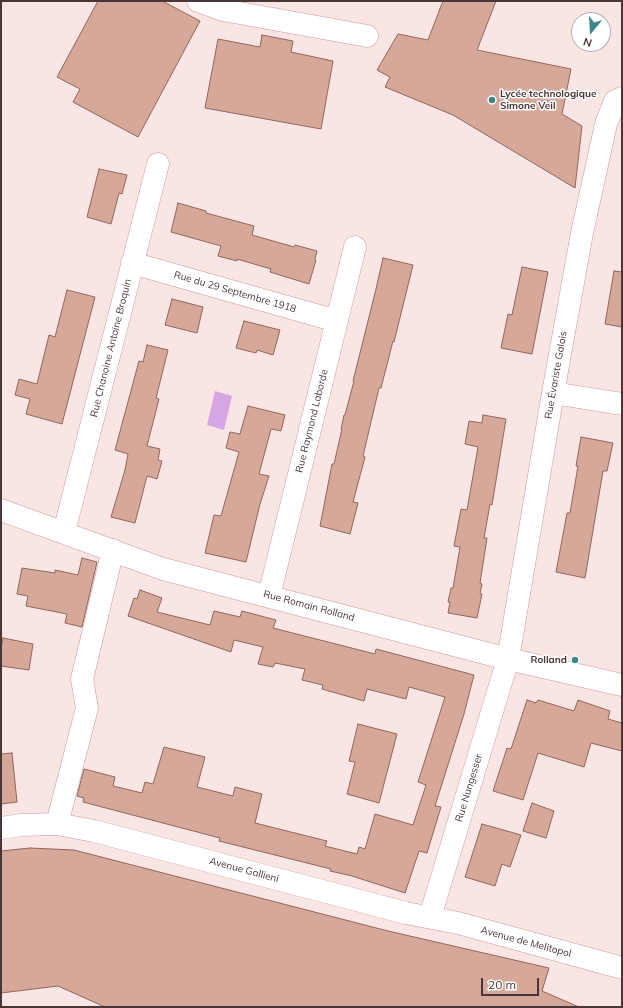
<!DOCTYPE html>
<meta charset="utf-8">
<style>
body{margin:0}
#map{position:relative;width:623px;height:1008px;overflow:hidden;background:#fae5e5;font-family:Mulish,sans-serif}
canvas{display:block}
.frame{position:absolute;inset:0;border:2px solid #4a3636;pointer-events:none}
.north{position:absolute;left:571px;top:12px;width:40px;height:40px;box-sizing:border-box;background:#fff;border:1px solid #b7afaf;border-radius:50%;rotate:198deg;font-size:11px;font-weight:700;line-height:16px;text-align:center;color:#4a3636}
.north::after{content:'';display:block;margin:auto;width:14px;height:18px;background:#3e8789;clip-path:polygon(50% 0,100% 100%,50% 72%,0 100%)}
.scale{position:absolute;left:481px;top:978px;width:58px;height:18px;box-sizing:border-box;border:2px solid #4a3636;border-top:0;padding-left:5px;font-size:12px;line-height:14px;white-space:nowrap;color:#4a3636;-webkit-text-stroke:3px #fff;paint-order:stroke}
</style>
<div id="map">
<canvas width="623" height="1008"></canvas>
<div class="frame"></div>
<div class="north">N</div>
<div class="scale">20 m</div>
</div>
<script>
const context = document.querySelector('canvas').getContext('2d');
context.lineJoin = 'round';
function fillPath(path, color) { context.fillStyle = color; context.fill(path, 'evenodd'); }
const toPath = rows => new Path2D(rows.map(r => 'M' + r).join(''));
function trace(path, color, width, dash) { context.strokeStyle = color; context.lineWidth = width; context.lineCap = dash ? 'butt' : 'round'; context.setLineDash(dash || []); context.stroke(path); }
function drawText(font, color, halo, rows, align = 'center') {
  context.font = font + ' Mulish,sans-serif'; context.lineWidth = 3; context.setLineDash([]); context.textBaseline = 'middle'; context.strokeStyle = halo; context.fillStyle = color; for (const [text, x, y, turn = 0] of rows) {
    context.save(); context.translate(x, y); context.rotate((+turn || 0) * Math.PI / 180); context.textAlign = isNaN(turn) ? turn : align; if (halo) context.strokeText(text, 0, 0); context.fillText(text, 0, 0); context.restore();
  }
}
const water = toPath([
 [215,391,232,396,224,430,207,425]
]);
const building = toPath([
 [98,1,162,1,200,21,138,137,73,102,80,89,57,77,98,1],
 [443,1,496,1,477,50,571,69,562,114,582,126,575,188,453,115,385,87,390,77,377,70,398,34,428,40,443,1],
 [262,35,293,41,291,52,333,61,321,129,205,108,218,39,260,47,262,35],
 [99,169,127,175,122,194,119,193,111,224,87,217,99,169],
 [178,203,206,211,206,213,254,226,252,235,294,247,295,245,317,251,315,259,316,260,309,284,270,272,271,269,237,259,237,261,218,256,221,246,171,232,178,203],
 [383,258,413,265,394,342,393,341,381,388,379,388,363,456,365,457,353,502,358,503,350,534,320,526,332,464,334,464,342,429,341,429,344,415,345,415,354,381,353,381,376,289,383,258],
 [522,267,548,272,532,354,501,348,508,314,512,315,522,267],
 [614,271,622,272,622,327,605,324,614,271],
 [67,290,95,297,62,424,26,414,30,399,15,395,19,379,37,384,49,335,55,337,67,290],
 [172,299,203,307,197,333,165,325,172,299],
 [244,321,280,330,273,355,257,350,256,353,236,348,244,321],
 [147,345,168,350,156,398,159,399,147,446,160,449,158,460,162,461,157,479,147,476,135,523,111,517,125,470,128,454,115,450,139,361,143,362,147,345],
 [248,406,285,415,281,431,271,429,259,474,269,476,260,504,246,562,205,553,214,515,221,516,239,452,226,448,230,432,240,434,248,406],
 [483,415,506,419,492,505,490,504,484,538,487,538,480,583,482,584,480,593,482,594,477,618,448,613,450,602,448,602,451,588,453,588,460,547,454,546,461,509,467,510,478,447,465,444,469,421,482,423,483,415],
 [581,437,613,443,607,471,603,471,585,578,556,572,567,513,570,513,578,466,576,466,581,437],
 [82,558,97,562,82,627,65,623,67,614,26,606,28,596,17,594,22,568,55,573,55,570,78,575,82,558],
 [140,590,162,598,157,612,210,625,214,611,240,617,242,611,276,620,273,628,375,654,376,649,474,675,464,714,435,806,441,807,427,853,419,851,405,893,352,876,330,871,331,869,219,841,220,838,83,802,84,798,77,796,84,769,115,777,113,786,142,793,145,782,153,784,164,747,205,757,197,787,233,796,235,787,262,794,255,823,327,841,325,846,357,854,359,847,365,849,375,814,413,825,426,785,418,782,445,697,409,687,406,699,367,689,364,701,322,689,323,685,302,680,305,669,275,663,273,667,258,664,263,647,234,640,231,652,128,616,134,598,137,599,140,590],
 [3,638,33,644,29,670,1,666,1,649,3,638],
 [527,700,536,703,538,700,574,711,578,700,610,711,608,719,622,723,622,751,591,743,584,767,538,753,523,800,493,791,507,748,511,749,527,700],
 [358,724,397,734,379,803,347,794,355,762,349,761,358,724],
 [12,753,17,802,1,804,1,754,12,753],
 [532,803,554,811,546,838,523,831,532,803],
 [482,824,521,835,510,867,502,864,495,886,465,877,482,824],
 [30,848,74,850,388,931,549,968,542,991,579,1007,105,1007,58,986,1,993,1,851,30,848]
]);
const minor = toPath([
 [198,1,223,10,367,36],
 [132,263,337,321],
 [553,393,622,404],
 [1,510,163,569,508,659,622,685],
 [64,532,158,164],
 [269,596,355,247],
 [57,824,87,708,82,679,113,550],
 [1,828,21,825,57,824,94,831,406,913,458,923,622,968],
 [430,917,508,659,553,393,582,233,606,124,615,101,622,98]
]);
const markers = [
 [492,100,4,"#3e8789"],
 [575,660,4,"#3e8789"]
];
const poiNames = [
 ["Lycée technologique",500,94],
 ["Simone Veil",500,106],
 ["Rolland",567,660,"right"]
];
const streetNames = [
 ["Rue du 29 Septembre 1918",235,292,16],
 ["Rue Chanoine Antoine Broquin",111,348,-76],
 ["Rue Évariste Galois",556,375,-80],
 ["Rue Raymond Laborde",312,421,-76],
 ["Rue Romain Rolland",309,606,15],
 ["Rue Nungesser",469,788,-73],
 ["Avenue Gallieni",244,870,15],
 ["Avenue de Melitopol",526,942,15]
];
fillPath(water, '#d6a5e4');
fillPath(building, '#d6a899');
trace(building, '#906659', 1);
trace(minor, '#c99999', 23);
trace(minor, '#fff', 22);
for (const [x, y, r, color] of markers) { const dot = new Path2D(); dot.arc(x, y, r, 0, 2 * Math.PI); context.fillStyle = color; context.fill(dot); trace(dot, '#fff', 1.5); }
drawText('bold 10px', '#4a3636', '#fff', poiNames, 'left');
drawText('10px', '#4a3636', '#fff', streetNames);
</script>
